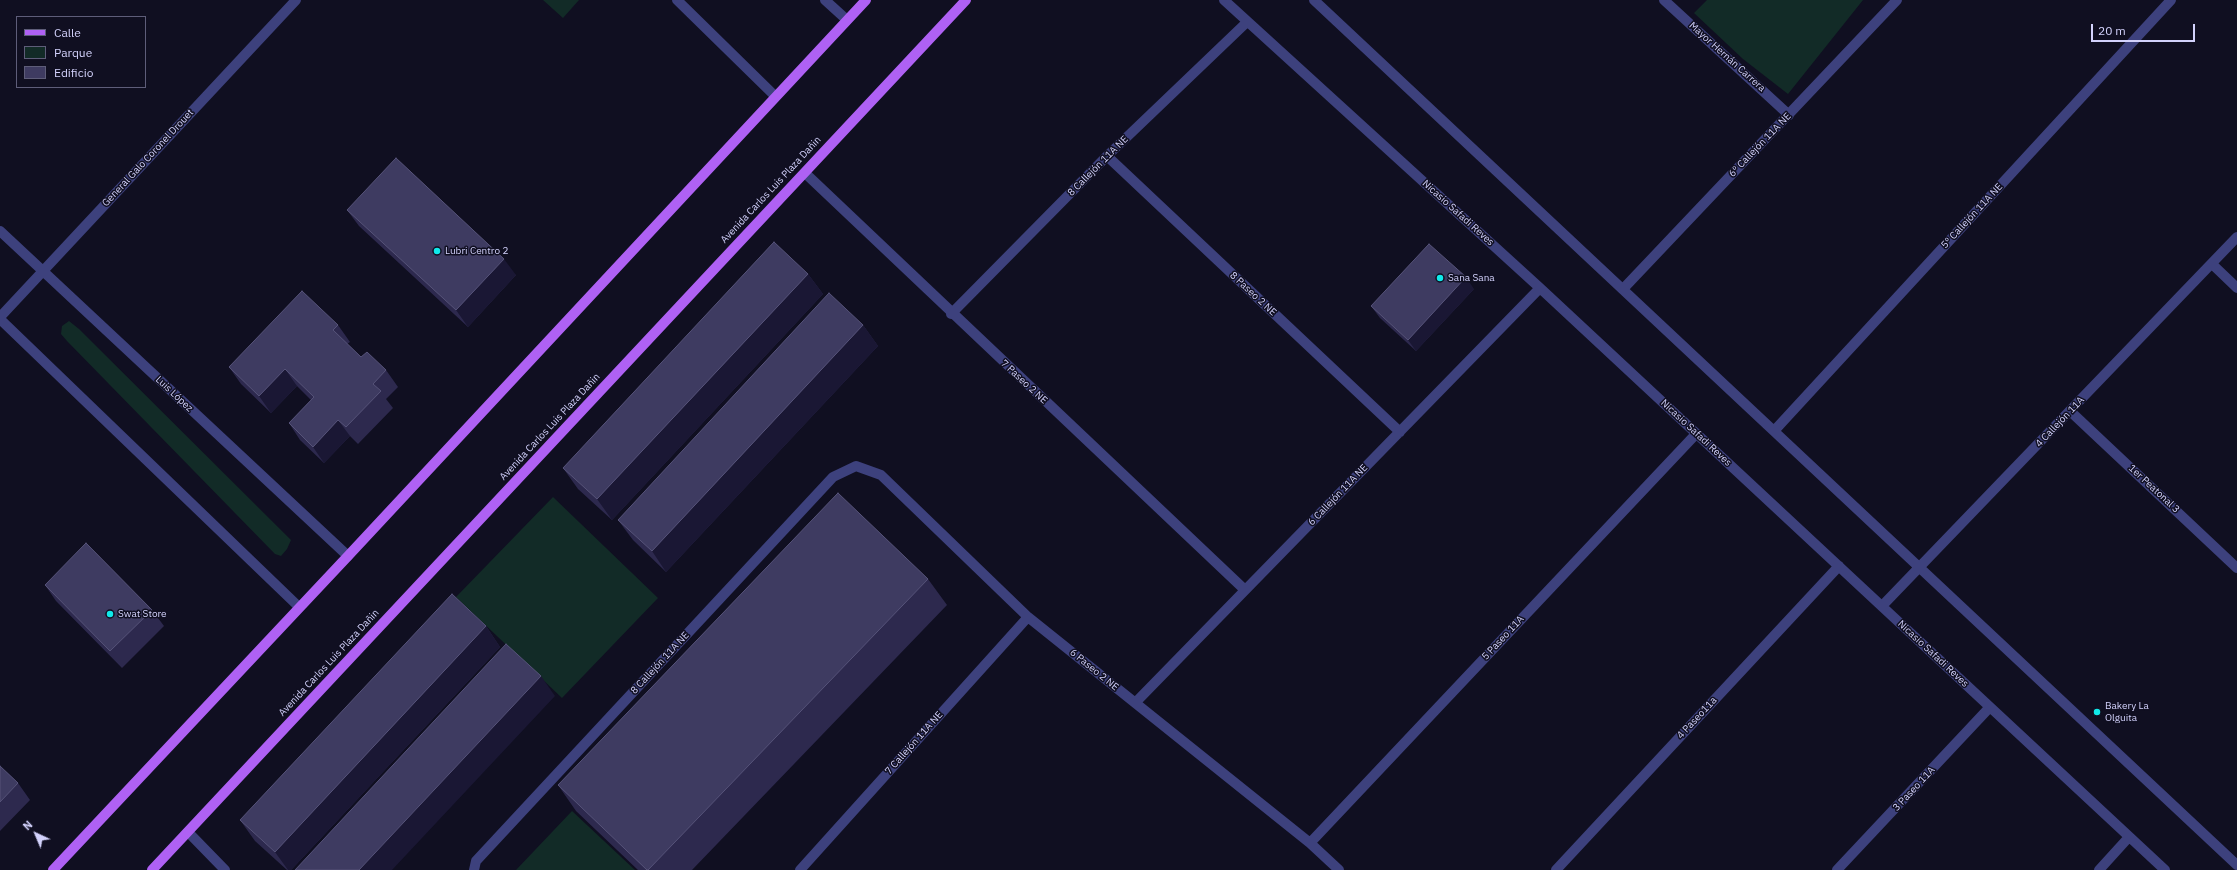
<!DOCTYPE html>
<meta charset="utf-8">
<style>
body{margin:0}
#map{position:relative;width:2237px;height:870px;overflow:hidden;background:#100f21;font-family:"IBM Plex Sans",sans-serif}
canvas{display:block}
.legend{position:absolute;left:16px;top:16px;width:130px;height:72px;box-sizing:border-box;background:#100f21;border:1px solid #5e5d79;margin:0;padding:5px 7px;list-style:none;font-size:12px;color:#d3d2fc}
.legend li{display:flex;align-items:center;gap:8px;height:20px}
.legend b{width:20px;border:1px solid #5e5d79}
.north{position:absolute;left:16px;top:814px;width:40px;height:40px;-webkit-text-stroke:3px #100f21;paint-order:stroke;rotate:316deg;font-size:11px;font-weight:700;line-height:16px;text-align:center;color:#d3d2fc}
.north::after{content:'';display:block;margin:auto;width:14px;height:18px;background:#d3d2fc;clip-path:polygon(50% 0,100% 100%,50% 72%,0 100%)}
.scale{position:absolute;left:2091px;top:24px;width:104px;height:18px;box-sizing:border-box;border:2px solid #d3d2fc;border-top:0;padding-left:5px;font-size:12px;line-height:14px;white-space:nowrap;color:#d3d2fc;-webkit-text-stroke:3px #100f21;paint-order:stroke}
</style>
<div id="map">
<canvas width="2237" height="870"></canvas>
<ul class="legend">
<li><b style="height:5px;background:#af61f4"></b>Calle</li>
<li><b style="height:11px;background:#122b27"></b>Parque</li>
<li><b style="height:11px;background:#3e3b61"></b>Edificio</li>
</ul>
<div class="north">N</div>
<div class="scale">20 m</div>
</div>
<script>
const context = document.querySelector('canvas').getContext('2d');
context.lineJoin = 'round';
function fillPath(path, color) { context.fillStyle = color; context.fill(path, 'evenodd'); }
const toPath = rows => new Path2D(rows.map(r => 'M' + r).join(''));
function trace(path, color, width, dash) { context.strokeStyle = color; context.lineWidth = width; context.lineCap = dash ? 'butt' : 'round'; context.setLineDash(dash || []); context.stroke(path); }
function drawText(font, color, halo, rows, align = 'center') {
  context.font = font + ' "IBM Plex Sans",sans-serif'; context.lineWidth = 3; context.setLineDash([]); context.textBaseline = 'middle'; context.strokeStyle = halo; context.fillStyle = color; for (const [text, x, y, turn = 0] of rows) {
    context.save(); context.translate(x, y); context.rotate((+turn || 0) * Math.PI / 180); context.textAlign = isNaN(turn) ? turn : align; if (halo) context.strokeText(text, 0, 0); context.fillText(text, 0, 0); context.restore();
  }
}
const green = toPath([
 [543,0,579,0,563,18],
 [1707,0,1863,0,1788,94,1743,59,1694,13],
 [69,321,79,329,291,540,287,549,281,556,275,554,67,341,61,334,62,326],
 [553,497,658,598,562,698,456,597],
 [572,811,635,870,516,870]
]);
const minor = toPath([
 [677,0,775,96],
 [825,0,847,20],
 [1224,0,1540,288,2165,870],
 [1314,0,2237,865],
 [1664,0,1789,115],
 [1107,156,1400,432],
 [805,173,1245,590],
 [0,231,348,556],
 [2212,264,2237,288],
 [1623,289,1897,0],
 [951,314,1107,156,1247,22],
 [0,317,296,0],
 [0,319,299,607],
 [2070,411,2237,568],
 [1774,431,2171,0],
 [1882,606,2237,237],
 [1135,703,1540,288],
 [188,832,225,870],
 [1310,843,1696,434],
 [474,870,476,861,833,477,856,466,881,475,1028,617,1310,843,1339,870],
 [800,870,1028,617],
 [1556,870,1839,566],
 [1837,870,1990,707],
 [2099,870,2129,837]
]);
const major = toPath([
 [53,870,348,556,866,0],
 [152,870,966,0]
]);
const wall = toPath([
 [347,210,516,275,468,327,359,226],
 [808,274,823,294,612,520,578,489,563,468],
 [1474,289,1416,351,1380,318,1371,306],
 [338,325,350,342,347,344,361,357,386,370,398,387,386,399,393,408,358,444,350,436,324,463,300,440,289,423,311,400,297,386,271,413,241,384,229,367],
 [863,325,878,346,666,572,633,540,618,520],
 [928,579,947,605,692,870,638,870,576,811,558,785],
 [45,585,152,610,164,626,122,668,56,601],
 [486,626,500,647,291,870,287,870,255,841,240,820],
 [0,766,18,783,30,800,0,831]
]);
const shadedWall = toPath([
 [504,259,516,275,468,327,456,310],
 [808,274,823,294,612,520,597,499],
 [1466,277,1474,289,1416,351,1408,340],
 [863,325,878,346,666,572,652,551],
 [285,369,297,386,271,413,259,396],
 [338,420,350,436,324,463,313,447],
 [486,626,500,647,291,870,288,870,275,852],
 [541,676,555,696,392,870,359,870]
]);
const building = toPath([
 [396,158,504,259,456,310,347,210,396,158],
 [774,242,808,274,597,499,563,468,774,242],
 [1429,244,1466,277,1408,340,1371,306,1429,244],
 [302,291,338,325,333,330,361,357,367,352,386,370,373,384,381,391,346,427,338,420,313,447,289,423,314,397,285,369,259,396,229,367,302,291],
 [829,293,863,325,652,551,618,520,829,293],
 [838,493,928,579,648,870,647,870,558,785,838,493],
 [86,543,152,610,110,651,45,585,86,543],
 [452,594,486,626,275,852,240,820,452,594],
 [506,644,541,676,359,870,295,870,506,644],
 [0,766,18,783,0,802,0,766]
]);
const markers = [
 [437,251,4,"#10e9ea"],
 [1440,278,4,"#10e9ea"],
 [110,614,4,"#10e9ea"],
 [2097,712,4,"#10e9ea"]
];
const streetNames = [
 ["Mayor Hernán Carrera",1727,57,42],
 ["6º Callejón 11A NE",1760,145,-46],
 ["General Galo Coronel Drouet",148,158,-47],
 ["8 Callejón 11A NE",1098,166,-45],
 ["Avenida Carlos Luis Plaza Dañin",771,190,-47],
 ["Nicasio Safadi Reves",1458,213,42],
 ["5º Callejón 11A NE",1972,216,-47],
 ["8 Paseo 2 NE",1253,294,43],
 ["7 Paseo 2 NE",1024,382,43],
 ["Luis López",174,394,43],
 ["4 Callejón 11A",2060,422,-46],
 ["Avenida Carlos Luis Plaza Dañin",550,427,-47],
 ["Nicasio Safadi Reves",1696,433,43],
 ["1er Peatonal 3",2154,489,43],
 ["6 Callejón 11A NE",1338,495,-46],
 ["5 Paseo 11A",1503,638,-47],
 ["Nicasio Safadi Reves",1933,654,43],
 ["Avenida Carlos Luis Plaza Dañin",329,663,-47],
 ["8 Callejón 11A NE",660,663,-47],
 ["6 Paseo 2 NE",1094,670,39],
 ["4 Paseo11a",1697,718,-47],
 ["7 Callejón 11A NE",914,743,-48],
 ["3 Paseo 11A",1914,789,-47]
];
const poiNames = [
 ["Lubri Centro 2",445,251],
 ["Sana Sana",1448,278],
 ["Swat Store",118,614],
 ["Bakery La",2105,706],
 ["Olguita",2105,718]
];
fillPath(green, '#122b27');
trace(minor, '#3d417d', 10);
trace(major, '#af61f4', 10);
fillPath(wall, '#2d294e');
fillPath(shadedWall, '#1a1734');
fillPath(building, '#3e3b61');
trace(building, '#565379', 1);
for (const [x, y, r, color] of markers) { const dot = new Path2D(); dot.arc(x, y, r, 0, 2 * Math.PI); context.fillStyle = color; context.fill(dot); trace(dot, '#100f21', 1.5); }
drawText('10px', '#d3d2fc', '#100f21', streetNames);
drawText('10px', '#d3d2fc', '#100f21', poiNames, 'left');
</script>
